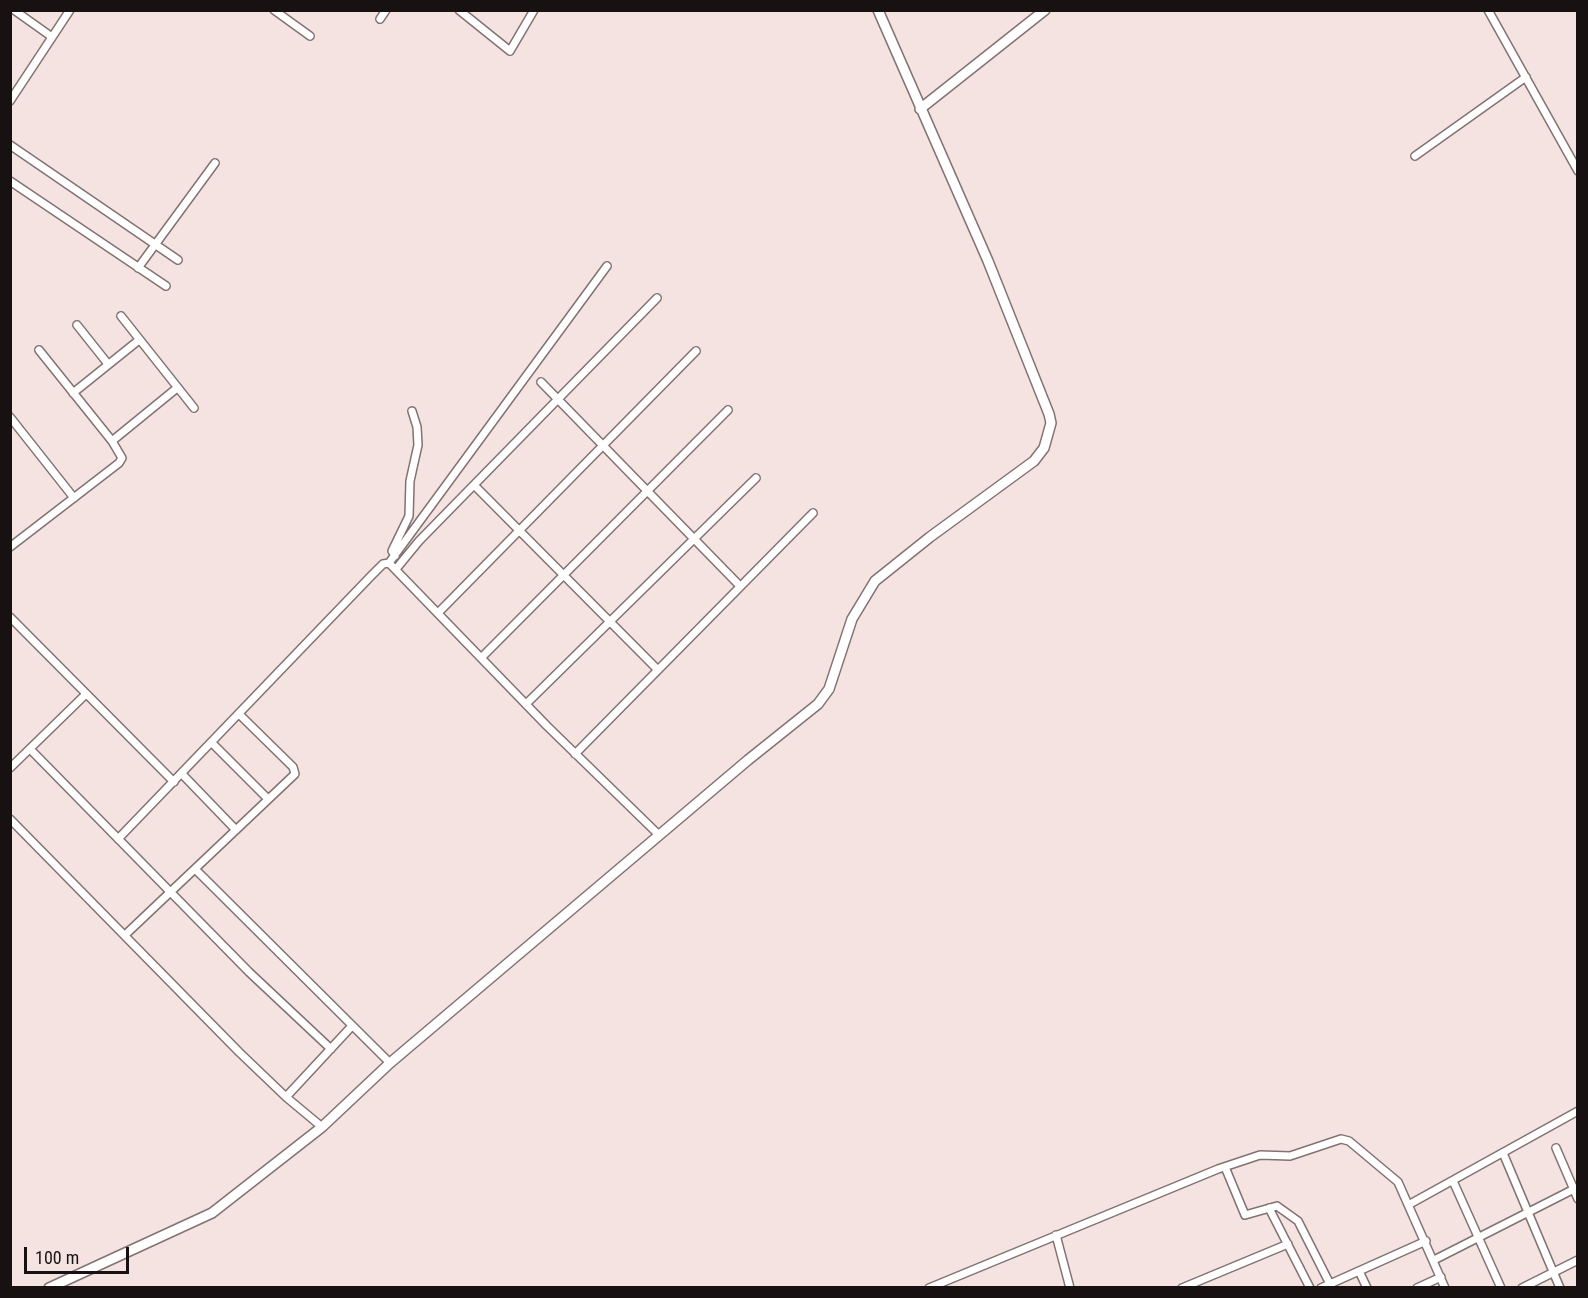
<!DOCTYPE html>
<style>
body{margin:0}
#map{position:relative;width:1588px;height:1298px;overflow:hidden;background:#f5e3e1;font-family:"Roboto Condensed",sans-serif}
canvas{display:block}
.frame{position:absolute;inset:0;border:12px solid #171111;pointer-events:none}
.scale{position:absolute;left:24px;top:1247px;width:105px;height:27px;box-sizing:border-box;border:3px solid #171111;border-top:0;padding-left:8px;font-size:18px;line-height:21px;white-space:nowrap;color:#171111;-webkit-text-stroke:4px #f5e3e1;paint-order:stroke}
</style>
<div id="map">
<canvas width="1588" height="1298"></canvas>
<div class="frame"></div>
<div class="scale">100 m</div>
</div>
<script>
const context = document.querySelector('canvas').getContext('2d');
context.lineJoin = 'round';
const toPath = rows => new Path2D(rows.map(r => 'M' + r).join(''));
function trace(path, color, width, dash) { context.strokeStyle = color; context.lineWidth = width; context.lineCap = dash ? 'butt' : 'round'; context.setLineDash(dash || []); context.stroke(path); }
const street = toPath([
 [14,10,52,37],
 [274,10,310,36],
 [459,10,510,51,534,10],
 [1488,10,1578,171],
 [380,19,386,10],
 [10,101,70,10],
 [10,145,178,260],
 [1415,156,1526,77],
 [10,181,166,286],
 [138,268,215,163],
 [121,316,194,408],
 [77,325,108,364],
 [541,382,740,586],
 [73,393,139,340],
 [10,417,74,498],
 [112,441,177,388],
 [475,486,657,669],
 [10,547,119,463,122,458,112,441,39,350],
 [395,556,392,551,409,516,410,481,418,445,417,427,412,411],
 [389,563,547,726,659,835],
 [396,569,419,541,657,298],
 [438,613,696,351],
 [10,617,174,782],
 [482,657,728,410],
 [526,704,756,478],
 [212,743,268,799],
 [30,749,249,972,331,1049],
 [575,754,813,513],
 [10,768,85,695],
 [182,774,236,830],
 [10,819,239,1052,286,1097,322,1127],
 [118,839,371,576,383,564,389,563,607,266],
 [195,869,390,1063],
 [125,935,295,774,293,767,239,714],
 [286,1097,351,1027],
 [1556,1148,1578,1199],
 [1503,1153,1560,1288],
 [1225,1167,1245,1215,1277,1206,1298,1221,1332,1288],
 [1453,1181,1501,1288],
 [1410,1204,1578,1111],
 [1269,1208,1310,1288],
 [1056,1235,1070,1288],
 [1434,1260,1578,1187],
 [1359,1271,1367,1288],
 [929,1288,1218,1169,1260,1155,1290,1156,1341,1139,1349,1141,1398,1182,1445,1288],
 [1182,1288,1288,1244],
 [1321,1288,1426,1241],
 [1417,1288,1441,1277],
 [1522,1288,1578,1260]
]);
const secondary = toPath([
 [920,109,1045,10],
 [49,1288,212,1213,322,1127,390,1063,748,760,818,704,829,689,852,619,875,581,930,537,1034,461,1044,448,1051,423,1049,414,988,261,878,10]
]);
trace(street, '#827271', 10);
trace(secondary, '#827271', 12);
trace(street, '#fff', 7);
trace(secondary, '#fff', 9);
</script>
